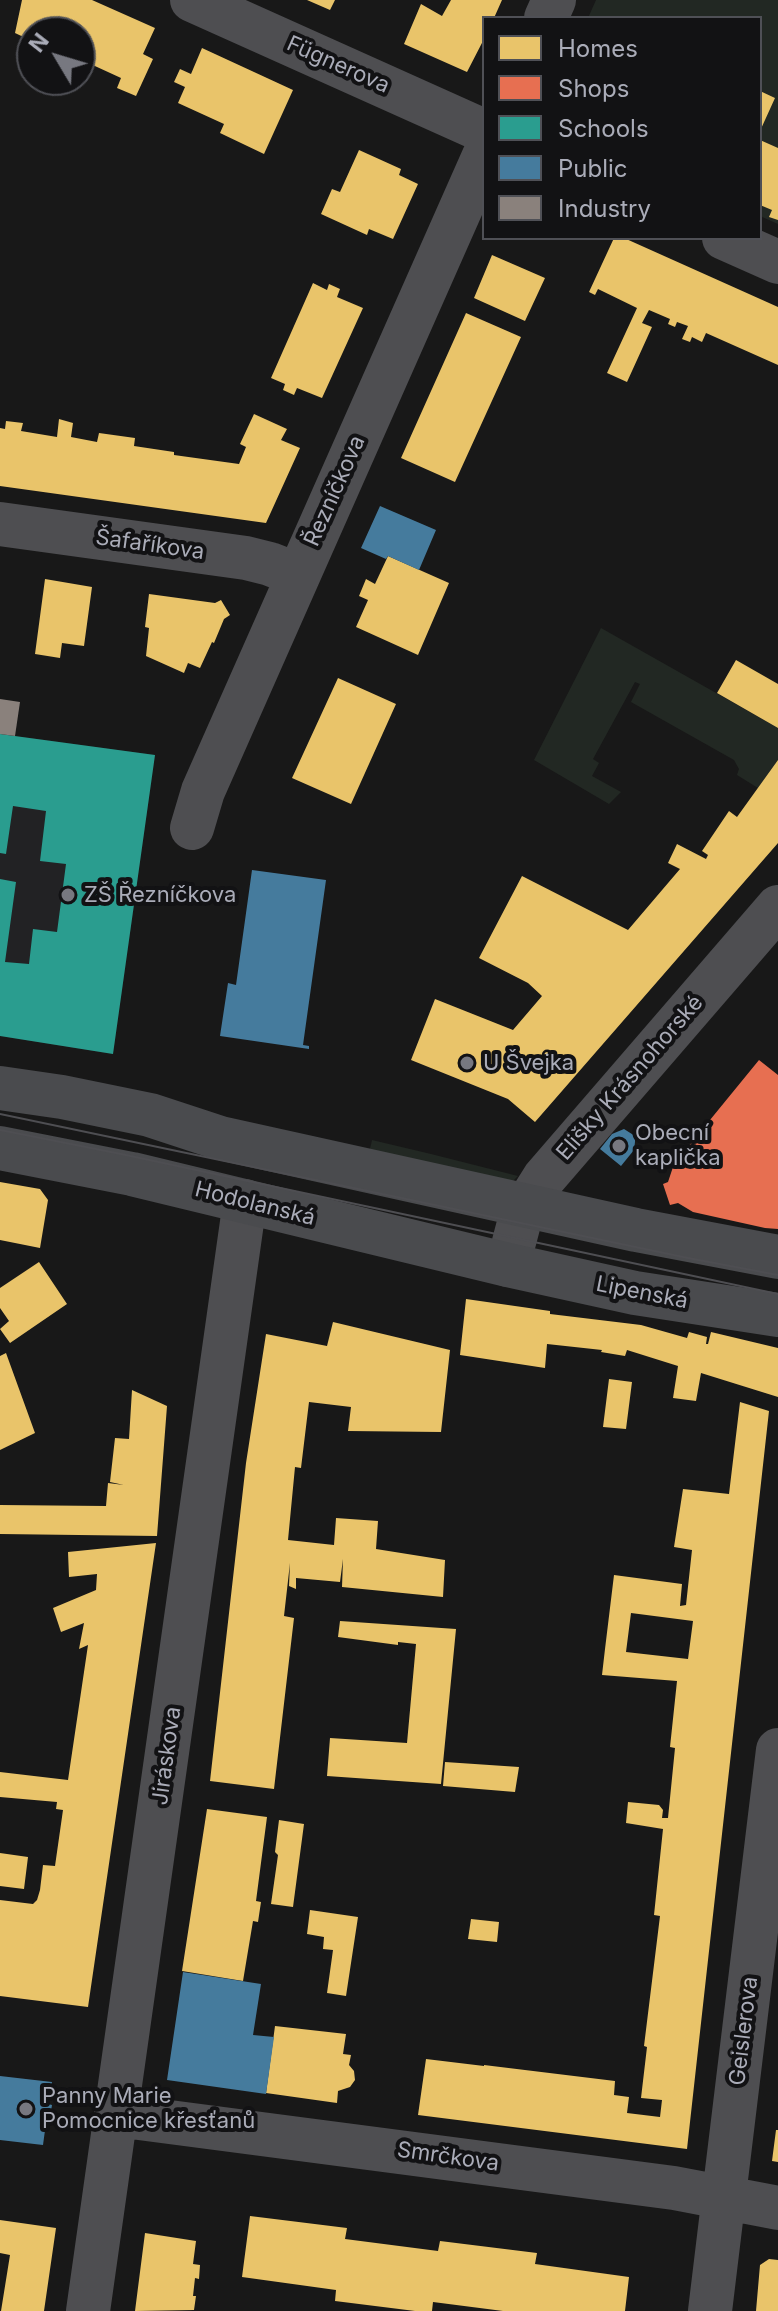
<!DOCTYPE html>
<meta charset="utf-8">
<style>
body{margin:0}
#map{position:relative;width:778px;height:2311px;overflow:hidden;background:#181818;font-family:Inter,sans-serif}
canvas{display:block}
.legend{position:absolute;left:482px;top:16px;width:280px;height:224px;box-sizing:border-box;background:#121214;border:2px solid #4f5056;margin:0;padding:10px 14px;list-style:none;font-size:24px;color:#aaacb8}
.legend li{display:flex;align-items:center;gap:16px;height:40px}
.legend b{width:40px;border:2px solid #4f5056}
.north{position:absolute;left:16px;top:16px;width:80px;height:80px;box-sizing:border-box;background:#121214;border:2px solid #4f5056;border-radius:50%;rotate:308deg;font-size:22px;font-weight:700;line-height:32px;text-align:center;color:#aaacb8}
.north::after{content:'';display:block;margin:auto;width:28px;height:36px;background:#777880;clip-path:polygon(50% 0,100% 100%,50% 72%,0 100%)}
</style>
<div id="map">
<canvas width="778" height="2311"></canvas>
<ul class="legend">
<li><b style="height:22px;background:#e9c46a"></b>Homes</li>
<li><b style="height:22px;background:#e76f51"></b>Shops</li>
<li><b style="height:22px;background:#2a9d8f"></b>Schools</li>
<li><b style="height:22px;background:#457b9d"></b>Public</li>
<li><b style="height:22px;background:#8a817c"></b>Industry</li>
</ul>
<div class="north">N</div>
</div>
<script>
const context = document.querySelector('canvas').getContext('2d');
context.lineJoin = 'round';
function fillPath(path, color) { context.fillStyle = color; context.fill(path, 'evenodd'); }
const toPath = rows => new Path2D(rows.map(r => 'M' + r).join(''));
function trace(path, color, width, dash) { context.strokeStyle = color; context.lineWidth = width; context.lineCap = dash ? 'butt' : 'round'; context.setLineDash(dash || []); context.stroke(path); }
function drawText(font, color, halo, rows, align = 'center') {
  context.font = font + ' Inter,sans-serif'; context.lineWidth = 8; context.setLineDash([]); context.textBaseline = 'middle'; context.strokeStyle = halo; context.fillStyle = color; for (const [text, x, y, turn = 0] of rows) {
    context.save(); context.translate(x, y); context.rotate((+turn || 0) * Math.PI / 180); context.textAlign = isNaN(turn) ? turn : align; if (halo) context.strokeText(text, 0, 0); context.fillText(text, 0, 0); context.restore();
  }
}
const built = toPath([
 [0,734,155,755,113,1054,0,1036]
]);
const green = toPath([
 [596,0,778,0,778,224,760,216,760,18,588,18],
 [601,628,778,728,778,760,758,788,737,775,739,769,734,760,631,702,640,684,635,682,593,759,599,763,592,776,621,792,609,804,534,760],
 [372,1140,431,1154,518,1176,513,1181,367,1162]
]);
const homes = toPath([
 [22,0,92,0,155,28,143,54,153,59,136,96,117,88,121,78,84,61,83,64,80,62,80,32,32,32,32,41,15,33],
 [307,0,335,0,330,10],
 [451,0,502,0,494,18,484,18,484,39,467,72,404,44,421,4,442,16],
 [202,48,293,90,264,154,220,133,224,124,178,103,185,87,174,82,180,69,191,74],
 [760,91,775,98,760,131],
 [760,140,778,148,778,220,769,217,772,210,760,205],
 [359,150,401,169,399,175,418,184,393,239,369,229,367,235,321,214,332,189,340,192],
 [614,238,624,238,778,307,778,365,706,333,702,342,692,337,690,342,682,339,688,326,677,322,675,327,668,324,670,319,649,310,642,323,652,327,627,382,607,373,637,308,598,289,595,295,589,292],
 [492,255,545,278,525,321,474,298],
 [313,283,327,290,329,284,340,289,337,297,363,308,322,398,297,388,294,395,283,390,285,384,271,378],
 [466,313,521,337,455,482,401,458],
 [254,414,287,429,281,440,300,448,266,523,0,486,0,428,5,429,6,421,23,423,21,431,57,437,59,419,73,423,71,437,97,442,99,433,135,438,134,446,174,452,174,455,239,464,246,447,240,444],
 [388,556,449,583,418,655,356,627,368,600,359,596,366,579,375,584],
 [45,579,92,587,84,646,62,643,60,658,35,654],
 [149,594,215,603,221,600,230,615,224,619,214,643,212,642,200,668,188,663,184,673,146,656,149,628,145,627],
 [736,660,778,684,778,728,717,693],
 [338,678,396,704,351,804,292,778],
 [778,760,778,843,535,1122,508,1099,411,1060,435,999,513,1030,542,996,528,983,479,958,522,876,628,930,680,869,668,863,677,844,706,859,708,855,702,851,729,811,737,817],
 [0,1182,40,1189,48,1200,40,1248,0,1240],
 [39,1262,67,1304,10,1343,0,1329,9,1321,0,1308,0,1288],
 [466,1299,550,1311,550,1314,641,1325,687,1338,689,1332,707,1337,706,1344,708,1344,711,1332,778,1348,778,1397,701,1373,696,1401,673,1398,678,1366,627,1350,625,1356,601,1352,602,1350,547,1344,545,1368,460,1355],
 [333,1322,450,1350,441,1432,348,1431,351,1407,309,1402,301,1468,295,1467,288,1540,334,1545,336,1518,378,1521,376,1549,445,1560,443,1597,342,1587,343,1559,340,1582,296,1578,296,1589,289,1586,290,1563,284,1616,294,1618,274,1789,210,1781,246,1463,266,1334,327,1346],
 [6,1353,35,1433,0,1450,0,1356],
 [609,1379,632,1382,626,1429,603,1427],
 [132,1390,167,1406,157,1536,0,1534,0,1505,106,1506,108,1483,124,1485,110,1482,115,1438,129,1439],
 [740,1402,769,1411,687,2149,418,2115,426,2059,484,2066,484,2065,615,2081,614,2095,629,2097,627,2113,660,2117,662,2100,641,2098,647,2047,644,2046,660,1916,654,1915,663,1829,626,1823,628,1802,659,1805,663,1810,662,1818,668,1818,675,1748,670,1747,677,1681,602,1675,605,1649,614,1575,682,1584,680,1606,686,1605,692,1550,674,1547,683,1489,729,1494],
 [631,1613,693,1621,688,1659,626,1652],
 [156,1543,88,2007,0,1996,0,1900,33,1904,37,1900,40,1890,43,1865,55,1866,63,1810,56,1809,57,1802,0,1797,0,1772,68,1780,88,1645,79,1649,84,1623,61,1632,53,1608,96,1590,97,1574,69,1577,68,1552],
 [340,1621,456,1629,441,1784,327,1776,330,1738,407,1743,416,1644,398,1642,398,1645,338,1637],
 [445,1762,519,1767,515,1792,443,1786],
 [207,1809,267,1817,256,1901,261,1902,258,1922,253,1921,243,1981,182,1971],
 [279,1820,304,1824,293,1907,271,1904,278,1855,275,1852],
 [0,1853,28,1857,24,1889,0,1886],
 [310,1910,358,1917,346,1996,327,1993,333,1950,323,1949,324,1937,307,1934],
 [471,1919,499,1922,497,1942,468,1939],
 [275,2026,346,2034,343,2054,351,2055,349,2065,354,2071,355,2080,350,2087,338,2091,337,2103,266,2093],
 [776,2130,778,2130,778,2162,772,2161],
 [250,2216,347,2228,345,2239,438,2251,440,2241,537,2253,535,2264,629,2277,625,2311,503,2311,433,2302,432,2311,415,2311,335,2301,336,2290,242,2277],
 [0,2220,56,2228,44,2311,1,2311,10,2255,0,2253],
 [145,2233,196,2241,193,2264,200,2265,199,2279,195,2278,193,2296,196,2296,194,2310,135,2311],
 [769,2259,778,2260,778,2311,756,2311,760,2265]
]);
const shops = toPath([
 [759,1060,778,1075,778,1229,765,1228,693,1212,678,1203,670,1205,663,1184,668,1182,674,1164]
]);
const schools = toPath([
 [0,734,155,755,113,1054,0,1036,0,879,16,882,5,962,29,964,33,929,57,932,66,864,40,861,46,811,13,806,6,854,0,853]
]);
const public = toPath([
 [380,506,436,530,419,570,388,556,386,559,361,548],
 [252,870,326,880,303,1045,309,1046,309,1049,220,1036,228,983,236,985],
 [624,1129,635,1136,635,1142,634,1150,621,1166,600,1149,612,1134],
 [183,1972,261,1984,253,2035,274,2037,266,2094,167,2080],
 [0,2076,52,2082,48,2104,52,2105,49,2124,46,2123,43,2145,0,2140]
]);
const industry = toPath([
 [0,699,20,702,15,736,0,734]
]);
const minor = toPath([
 [192,0,484,131],
 [546,18,554,0],
 [724,238,778,262],
 [0,524,246,558,270,564,298,575],
 [192,828,203,791,484,156],
 [508,1265,519,1223,527,1205,544,1178,778,907],
 [116,2115,674,2188,778,2208],
 [88,2311,245,1201],
 [710,2311,778,1750]
]);
const major = toPath([
 [0,1088,62,1097,150,1115,220,1138,636,1230,778,1257],
 [0,1148,132,1174,508,1265,635,1293,778,1315]
]);
const tram = toPath([
 [0,1114,688,1258,778,1275],
 [0,1130,121,1154,778,1294]
]);
const markers = [
 [68,895,8,"#777880"],
 [467,1063,8,"#777880"],
 [619,1146,8,"#777880"],
 [26,2109,8,"#777880"]
];
const streetNames = [
 ["Fügnerova",338,65,24],
 ["Řezníčkova",335,491,-66],
 ["Šafaříkova",150,545,8],
 ["Elišky Krásnohorské",630,1078,-49],
 ["Hodolanská",255,1204,14],
 ["Lipenská",642,1293,11],
 ["Jiráskova",167,1756,-82],
 ["Geislerova",744,2031,-83],
 ["Smrčkova",448,2157,8]
];
const poiNames = [
 ["ZŠ Řezníčkova",84,895],
 ["U Švejka",483,1063],
 ["Obecní",635,1133],
 ["kaplička",635,1158],
 ["Panny Marie",42,2096],
 ["Pomocnice křesťanů",42,2121]
];
fillPath(built, '#222224');
fillPath(green, '#222823');
fillPath(homes, '#e9c46a');
fillPath(shops, '#e76f51');
fillPath(schools, '#2a9d8f');
fillPath(public, '#457b9d');
fillPath(industry, '#8a817c');
trace(minor, '#4e4e51', 44);
trace(major, '#4a4b4e', 44);
trace(tram, '#4e4e52', 2);
for (const [x, y, r, color] of markers) { const dot = new Path2D(); dot.arc(x, y, r, 0, 2 * Math.PI); context.fillStyle = color; context.fill(dot); trace(dot, '#121214', 3); }
drawText('22px', '#aaacb8', '#121214', streetNames);
drawText('22px', '#aaacb8', '#121214', poiNames, 'left');
</script>
